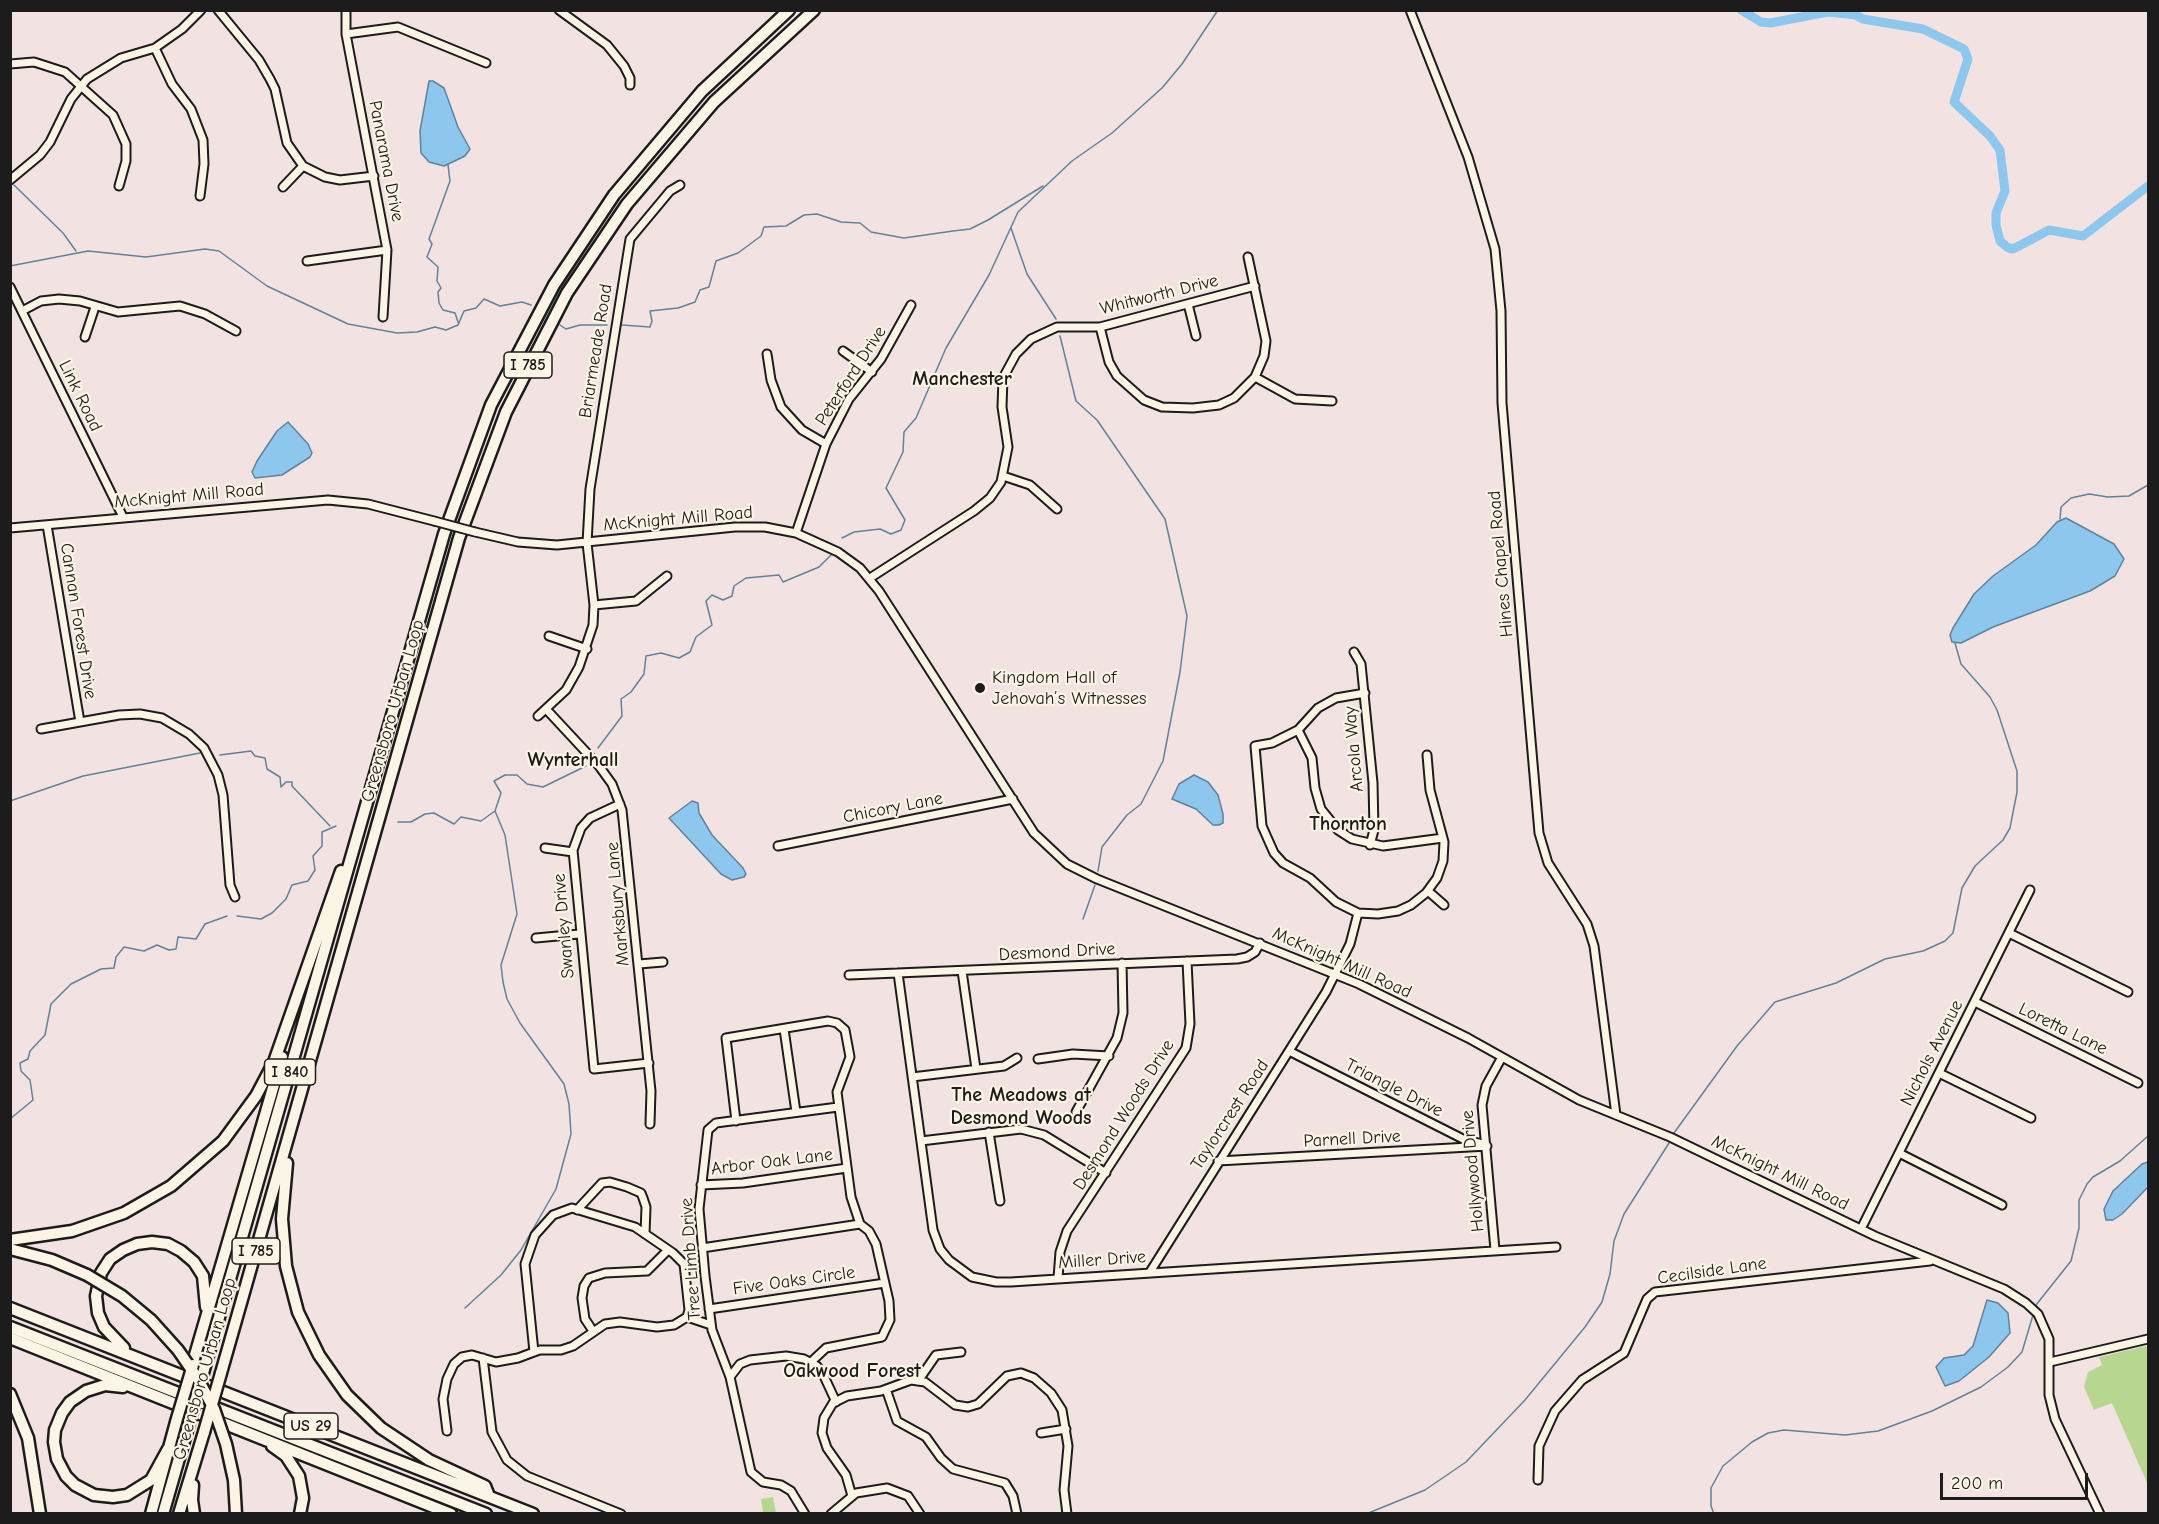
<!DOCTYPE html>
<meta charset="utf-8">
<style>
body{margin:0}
#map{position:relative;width:2159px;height:1524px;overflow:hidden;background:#f3e2e2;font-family:"Comic Neue",sans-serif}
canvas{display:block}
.frame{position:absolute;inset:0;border:12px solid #1c1c1c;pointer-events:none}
.scale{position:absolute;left:1940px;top:1473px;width:148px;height:27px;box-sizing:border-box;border:3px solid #1c1c1c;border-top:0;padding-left:8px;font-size:18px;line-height:21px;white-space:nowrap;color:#1c1c1c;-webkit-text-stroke:4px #fcf5e5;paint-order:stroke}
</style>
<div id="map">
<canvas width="2159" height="1524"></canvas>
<div class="frame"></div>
<div class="scale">200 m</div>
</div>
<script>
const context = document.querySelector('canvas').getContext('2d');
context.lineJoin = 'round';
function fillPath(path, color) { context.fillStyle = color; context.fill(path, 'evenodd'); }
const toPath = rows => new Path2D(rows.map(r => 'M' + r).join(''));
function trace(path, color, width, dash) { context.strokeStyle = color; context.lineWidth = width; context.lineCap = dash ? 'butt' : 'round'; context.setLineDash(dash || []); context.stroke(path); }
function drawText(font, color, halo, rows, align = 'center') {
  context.font = font + ' "Comic Neue",sans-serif'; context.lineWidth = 4.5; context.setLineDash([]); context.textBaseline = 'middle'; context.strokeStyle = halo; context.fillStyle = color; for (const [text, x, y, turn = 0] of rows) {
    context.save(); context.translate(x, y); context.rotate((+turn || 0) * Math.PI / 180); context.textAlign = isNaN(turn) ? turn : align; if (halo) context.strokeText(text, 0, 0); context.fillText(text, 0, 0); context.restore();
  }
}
const green = toPath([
 [2146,1346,2148,1354,2148,1485,2112,1403,2094,1410,2084,1387,2088,1372,2102,1365,2099,1357],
 [773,1497,776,1513,763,1513,761,1499]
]);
const water = toPath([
 [429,81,433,81,444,88,458,127,470,149,465,156,444,166,429,162,421,153,420,131,429,81],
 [288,422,308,444,312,453,310,457,282,475,255,478,252,472,257,461,277,431,288,422],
 [2066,518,2114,544,2124,559,2115,576,2090,591,1993,627,1961,643,1952,642,1950,635,1953,628,1974,594,1993,576,2036,545,2057,522,2066,518],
 [1194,775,1208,782,1218,795,1223,814,1223,823,1219,825,1213,825,1196,809,1172,799,1179,784,1194,775],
 [692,801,698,803,699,813,712,835,743,868,746,874,744,877,732,880,721,874,669,818,692,801],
 [2148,1162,2148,1187,2122,1214,2113,1220,2106,1220,2104,1209,2113,1191,2142,1164,2148,1162],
 [1987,1300,1998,1303,2008,1313,2010,1333,1989,1357,1959,1381,1945,1386,1936,1367,1944,1358,1964,1355,1973,1346,1987,1300]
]);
const stream = toPath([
 [448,165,450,181,429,239,432,244,427,257,438,267,437,281,441,288,438,292,439,303,443,310,455,313,458,322],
 [14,185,63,233,76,251],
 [1011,228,1027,274,1056,319],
 [10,266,88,251,146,257,205,249,219,251,267,286,348,324,397,333,417,332,435,327,446,330,458,325,464,311,476,308,484,299,500,306,522,302,531,305],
 [560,325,566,329,580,325,607,325],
 [622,325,650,327,652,321,650,311,678,308,695,302,700,290,709,287,716,261,738,253,761,236,764,227,786,226,804,215,817,214,841,222,860,223,871,232,904,238,953,231,970,229,988,220,1043,186],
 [1060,336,1076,401,1097,420,1165,519,1187,616,1180,672,1163,761,1141,804,1127,815,1102,847,1098,871],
 [2060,519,2061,507,2071,498,2089,494,2108,497,2129,496,2148,485],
 [842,538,854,532,880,529,891,534,901,530,905,520,886,488,903,452,904,432,916,418,946,348,989,275,1018,212,1072,161,1112,133,1162,88,1182,64,1218,10],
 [598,748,622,716,621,699,631,692,644,674,646,656,661,653,679,658,690,652,696,637,712,625,706,601,712,595,723,600,732,596,734,586,746,578,779,575,783,582,819,567,831,555],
 [220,755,251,751,255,756,265,758,267,769,280,777,281,787,286,782,292,782,292,786,330,826],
 [10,801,83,776,200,753],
 [398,822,411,822,425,814,434,813,454,824,461,817,481,821,495,811],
 [237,916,261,919,272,913,286,899,292,885,308,881,315,870,313,856,322,846,322,832,336,826],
 [1083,919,1095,885],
 [10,1119,33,1100,30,1080,21,1071,20,1063,28,1059,30,1051,45,1035,51,1004,71,984,101,969,114,968,116,957,124,947,144,951,157,945,169,950,176,949,178,937,196,939,205,924,227,916],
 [1674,1133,1737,1046,1775,1002,1836,983,1885,959,1923,951,1945,941,1953,933,1962,888,1975,866,2003,840,2010,828,2017,792,2017,771,1997,710,1990,697,1961,664,1955,643],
 [2036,1305,2071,1261,2079,1228,2079,1200,2087,1184,2093,1177,2120,1161,2148,1136],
 [465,1308,501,1275,521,1250,556,1189,571,1134,569,1104,564,1084,520,1023,507,999,503,982,501,965,517,914,505,835,495,811,501,793,494,781,505,775,517,775,527,784,543,787,586,766],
 [1366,1514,1425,1490,1466,1462,1525,1400,1585,1327,1602,1302,1610,1274,1614,1241,1624,1214,1669,1143],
 [1714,1514,1711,1506,1711,1488,1723,1466,1752,1442,1768,1433,1784,1430,1845,1435,1878,1431,1932,1411,1981,1387,2008,1367,2022,1352,2033,1315]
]);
const river = toPath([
 [1741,10,1761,22,1770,23,1828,12,1856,15,1863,19,1923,29,1964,49,1968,59,1954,102,1990,136,2000,150,2005,191,1996,213,1996,225,2000,241,2007,247,2012,249,2019,246,2049,230,2083,236,2148,186]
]);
const minor = toPath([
 [218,10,259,60,270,79,275,89,287,143,303,166,325,177,340,180,374,176],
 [346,10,346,34,387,250,383,317],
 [559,10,607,45,624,66,630,78,630,85],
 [1410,10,1468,157,1495,249,1501,311,1502,403,1539,833,1548,863,1587,924,1594,946,1616,1115],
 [346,34,398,27,486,63],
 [155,48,172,84,191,109,203,140,204,164,200,196],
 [10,64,34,62,65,72,113,115,126,144,126,161,119,186],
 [10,180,40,155,50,142,71,99,87,79,121,58,155,48,182,29,201,10],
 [283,187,303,166],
 [307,261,387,250],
 [10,287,123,517],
 [1188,304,1196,336],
 [22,311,41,301,59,299,80,301,118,312,180,306,205,314,236,331],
 [1100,327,1109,362,1117,376,1144,400,1162,407,1193,408,1219,405,1234,398,1255,377,1264,356,1266,341,1248,257],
 [85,337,95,307],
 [843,351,872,372],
 [767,354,771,380,781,407,802,430,826,444],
 [1255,377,1295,399,1332,401],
 [1003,476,1030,485,1057,509],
 [47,525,80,722],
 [10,528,328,500,368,504,434,521],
 [475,532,518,542,557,545,735,527,765,527,796,533,838,552,860,568,879,591,1034,833,1067,864,1097,879,1359,984,1468,1038,1579,1100,1670,1137,1875,1236,2004,1289,2026,1303,2038,1314,2049,1339,2049,1395,2055,1419,2100,1514],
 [796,533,826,444,849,399,881,359,911,305],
 [870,578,974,511,990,498,1001,482,1008,447,1002,407,1003,378,1016,354,1031,339,1057,327,1100,327,1255,286],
 [594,605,636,601,667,576],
 [549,636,587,649],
 [1354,652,1361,664,1373,783,1374,830,1370,845],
 [1365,693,1336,698,1318,708,1298,730,1272,743,1255,746,1262,826,1274,853,1283,863,1310,878,1336,902,1358,913,1378,914,1398,911,1411,905,1426,893,1437,878,1443,861,1444,842,1430,790,1427,755],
 [546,709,599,766,612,784,622,810,651,1091,650,1124],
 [538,716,566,690,579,667,593,625,594,605,587,543,590,489,630,239,670,191,680,185],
 [41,729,119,715,140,714,162,718,189,734,204,748,218,775,223,795,230,885,235,897],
 [1298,730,1312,758,1315,788,1321,809,1338,830,1352,839,1383,846,1443,838],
 [620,804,590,818,581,828,573,850,594,1069,649,1063],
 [778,846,1013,799],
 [545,848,573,852],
 [1428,891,1444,905],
 [2009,933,2128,992],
 [536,938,579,934],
 [639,964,663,962],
 [962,971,976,1069],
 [898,973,933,1230,940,1249,949,1260,972,1277,996,1282,1011,1282,1556,1247],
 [849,975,1237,959,1247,957,1255,952,1260,943],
 [1975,1002,2138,1083],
 [784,1029,796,1112],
 [1289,1051,1463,1139,1482,1144],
 [1038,1059,1073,1054,1109,1056],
 [1939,1073,2031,1118],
 [912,1077,1004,1066,1017,1058],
 [1076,1112,1117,1038,1123,1013,1122,963],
 [736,1121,726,1038,828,1021,837,1023,845,1030,850,1057,837,1092,851,1197,860,1224,869,1231,876,1244,889,1301,890,1320,882,1337,826,1348,811,1362],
 [989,1132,1000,1201],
 [921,1141,1021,1129,1044,1135,1106,1173],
 [1899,1153,2002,1205],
 [1218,1161,1487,1146],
 [701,1185,743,1183,847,1168],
 [577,1210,602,1183,610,1182,627,1187,641,1193,643,1198,646,1207,645,1234],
 [1861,1229,2030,890],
 [702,1248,860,1224],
 [1495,1250,1482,1105,1486,1086,1502,1057],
 [1150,1272,1326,992,1350,944,1358,913],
 [1058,1278,1060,1252,1067,1231,1186,1048,1190,1024,1187,961],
 [709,1309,885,1283],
 [687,1317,711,1325],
 [593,1331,585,1319,582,1298,584,1286,589,1278,605,1273,647,1271,668,1250],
 [483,1358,492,1432,507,1460,527,1476,621,1514],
 [2050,1362,2148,1339],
 [730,1377,712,1330,705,1276,699,1209,708,1130,716,1123,838,1107],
 [918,1381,936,1355,961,1352],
 [886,1389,897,1421,926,1437,941,1458,953,1469,1005,1483,1013,1496,1017,1514],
 [447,1431,443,1399,447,1379,454,1364,462,1357,472,1355,496,1362,518,1358,534,1352,540,1350,561,1350,573,1346,605,1324,620,1322,657,1327,674,1325,687,1317,689,1310,684,1264,673,1253,635,1227,572,1208,553,1215,535,1235,525,1264,534,1352],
 [1041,1433,1066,1429],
 [1538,1480,1539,1446,1555,1411,1582,1380,1624,1353,1647,1299,1655,1292,1930,1261],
 [852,1496,846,1475,827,1448,822,1433,824,1418,833,1403,847,1396,881,1391,911,1380,925,1382,955,1405,968,1407,978,1404,1007,1376,1021,1373,1034,1378,1051,1393,1062,1410,1068,1446,1064,1490,1067,1514],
 [805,1514,791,1491,781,1485,763,1482,751,1472,730,1377,740,1364,750,1360,786,1356,804,1359,817,1366,823,1374,836,1402],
 [831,1514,856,1493,887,1488,908,1496,920,1514]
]);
const highway = toPath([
 [287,1163,282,1219,286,1266,298,1312,319,1355,347,1395,381,1428,429,1460,485,1486,489,1496],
 [10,1240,72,1231,124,1213,171,1186,223,1141,256,1096,274,1062,341,871],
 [10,1249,52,1260,87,1275],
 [10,1308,533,1514],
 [10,1327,486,1514],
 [10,1338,451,1514],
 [124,1348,104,1327,98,1313,96,1296,101,1273,110,1259,123,1250,137,1244,152,1242,168,1244,181,1251,194,1262,203,1276,206,1307],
 [193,1362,282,1057],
 [205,1366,444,534,491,405,554,285,614,195,702,91,789,10],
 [221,1373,459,538,506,412,567,293,627,204,714,102,814,10],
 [123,1387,105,1385,86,1391,70,1402,62,1413,55,1430,54,1442,57,1459,66,1476,75,1485,94,1495,113,1497,127,1495,151,1480,168,1449],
 [10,1394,28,1438,40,1514],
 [272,1446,286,1456,299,1476,303,1498,300,1514],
 [193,1485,192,1500,194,1514],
 [151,1514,176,1422],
 [163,1514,188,1427],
 [179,1514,204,1432]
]);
const minorBridge = toPath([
 [434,521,475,532]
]);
const highwayBridge = toPath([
 [87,1275,122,1296,151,1320,178,1350,198,1379,214,1409,226,1444,234,1480,236,1514],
 [176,1422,193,1365],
 [188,1427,205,1366],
 [204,1432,221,1373]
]);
const markers = [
 [980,688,6,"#1c1c1c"]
];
const shields = [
 [528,365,48],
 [290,1072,51],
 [256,1251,48],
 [311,1426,54]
];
const shieldNames = [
 ["I 785",528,365],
 ["I 840",290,1072],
 ["I 785",256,1251],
 ["US 29",311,1426]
];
const streetNames = [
 ["Panarama Drive",386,161,79],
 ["Whitworth Drive",1159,295,-14],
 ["Briarmeade Road",596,351,-81],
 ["Peterford Drive",851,376,-57],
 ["Link Road",80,396,64],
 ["McKnight Mill Road",189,496,-5],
 ["McKnight Mill Road",678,519,-5],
 ["Hines Chapel Road",1501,564,-95],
 ["Cannan Forest Drive",78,621,81],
 ["Greensboro Urban Loop",393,711,-74],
 ["Arcola Way",1354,749,-95],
 ["Chicory Lane",893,808,-11],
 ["Marksbury Lane",618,904,-95],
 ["Swanley Drive",564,926,-95],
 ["Desmond Drive",1057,952,-3],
 ["McKnight Mill Road",1342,963,24],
 ["Loretta Lane",2063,1029,26],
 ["Nichols Avenue",1932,1053,-63],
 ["Triangle Drive",1394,1088,27],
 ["Desmond Woods Drive",1124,1115,-58],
 ["Taylorcrest Road",1230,1115,-57],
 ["Parnell Drive",1352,1139,-3],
 ["Arbor Oak Lane",772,1162,-7],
 ["Hollywood Drive",1473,1171,-95],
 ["McKnight Mill Road",1780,1173,26],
 ["Tree Limb Drive",691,1259,-94],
 ["Miller Drive",1102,1260,-4],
 ["Cecilside Lane",1712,1271,-8],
 ["Five Oaks Circle",794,1281,-8],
 ["Greensboro Urban Loop",205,1369,-74]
];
const poiNames = [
 ["Kingdom Hall of",992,678],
 ["Jehovah’s Witnesses",992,699]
];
const neighbourhoodNames = [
 ["Manchester",962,379],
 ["Wynterhall",573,760],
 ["Thornton",1348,824],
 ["The Meadows at",1021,1095],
 ["Desmond Woods",1021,1118],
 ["Oakwood Forest",852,1371]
];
fillPath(green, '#b7d68f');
fillPath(water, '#8ec7ed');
trace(water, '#608399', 1.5);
trace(stream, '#608399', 1.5);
trace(river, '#8ec7ed', 9);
trace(minor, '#1c1c1c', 11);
trace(highway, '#1c1c1c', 15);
trace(minor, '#fcf5e5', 7);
trace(highway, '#fcf5e5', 10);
trace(minorBridge, '#1c1c1c', 11, []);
trace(highwayBridge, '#1c1c1c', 15, []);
trace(minorBridge, '#fcf5e5', 7);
trace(highwayBridge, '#fcf5e5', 10);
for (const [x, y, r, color] of markers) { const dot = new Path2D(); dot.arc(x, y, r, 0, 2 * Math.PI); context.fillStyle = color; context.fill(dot); trace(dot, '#fcf5e5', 2); }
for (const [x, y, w] of shields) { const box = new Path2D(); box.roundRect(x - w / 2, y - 13, w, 26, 4.5); context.fillStyle = '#fcf5e5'; context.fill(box); trace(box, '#1c1c1c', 1.5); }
drawText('bold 16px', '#1c1c1c', null, shieldNames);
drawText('18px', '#1c1c1c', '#fcf5e5', streetNames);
drawText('18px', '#1c1c1c', '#fcf5e5', poiNames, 'left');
drawText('bold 20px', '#1c1c1c', '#fcf5e5', neighbourhoodNames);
</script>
